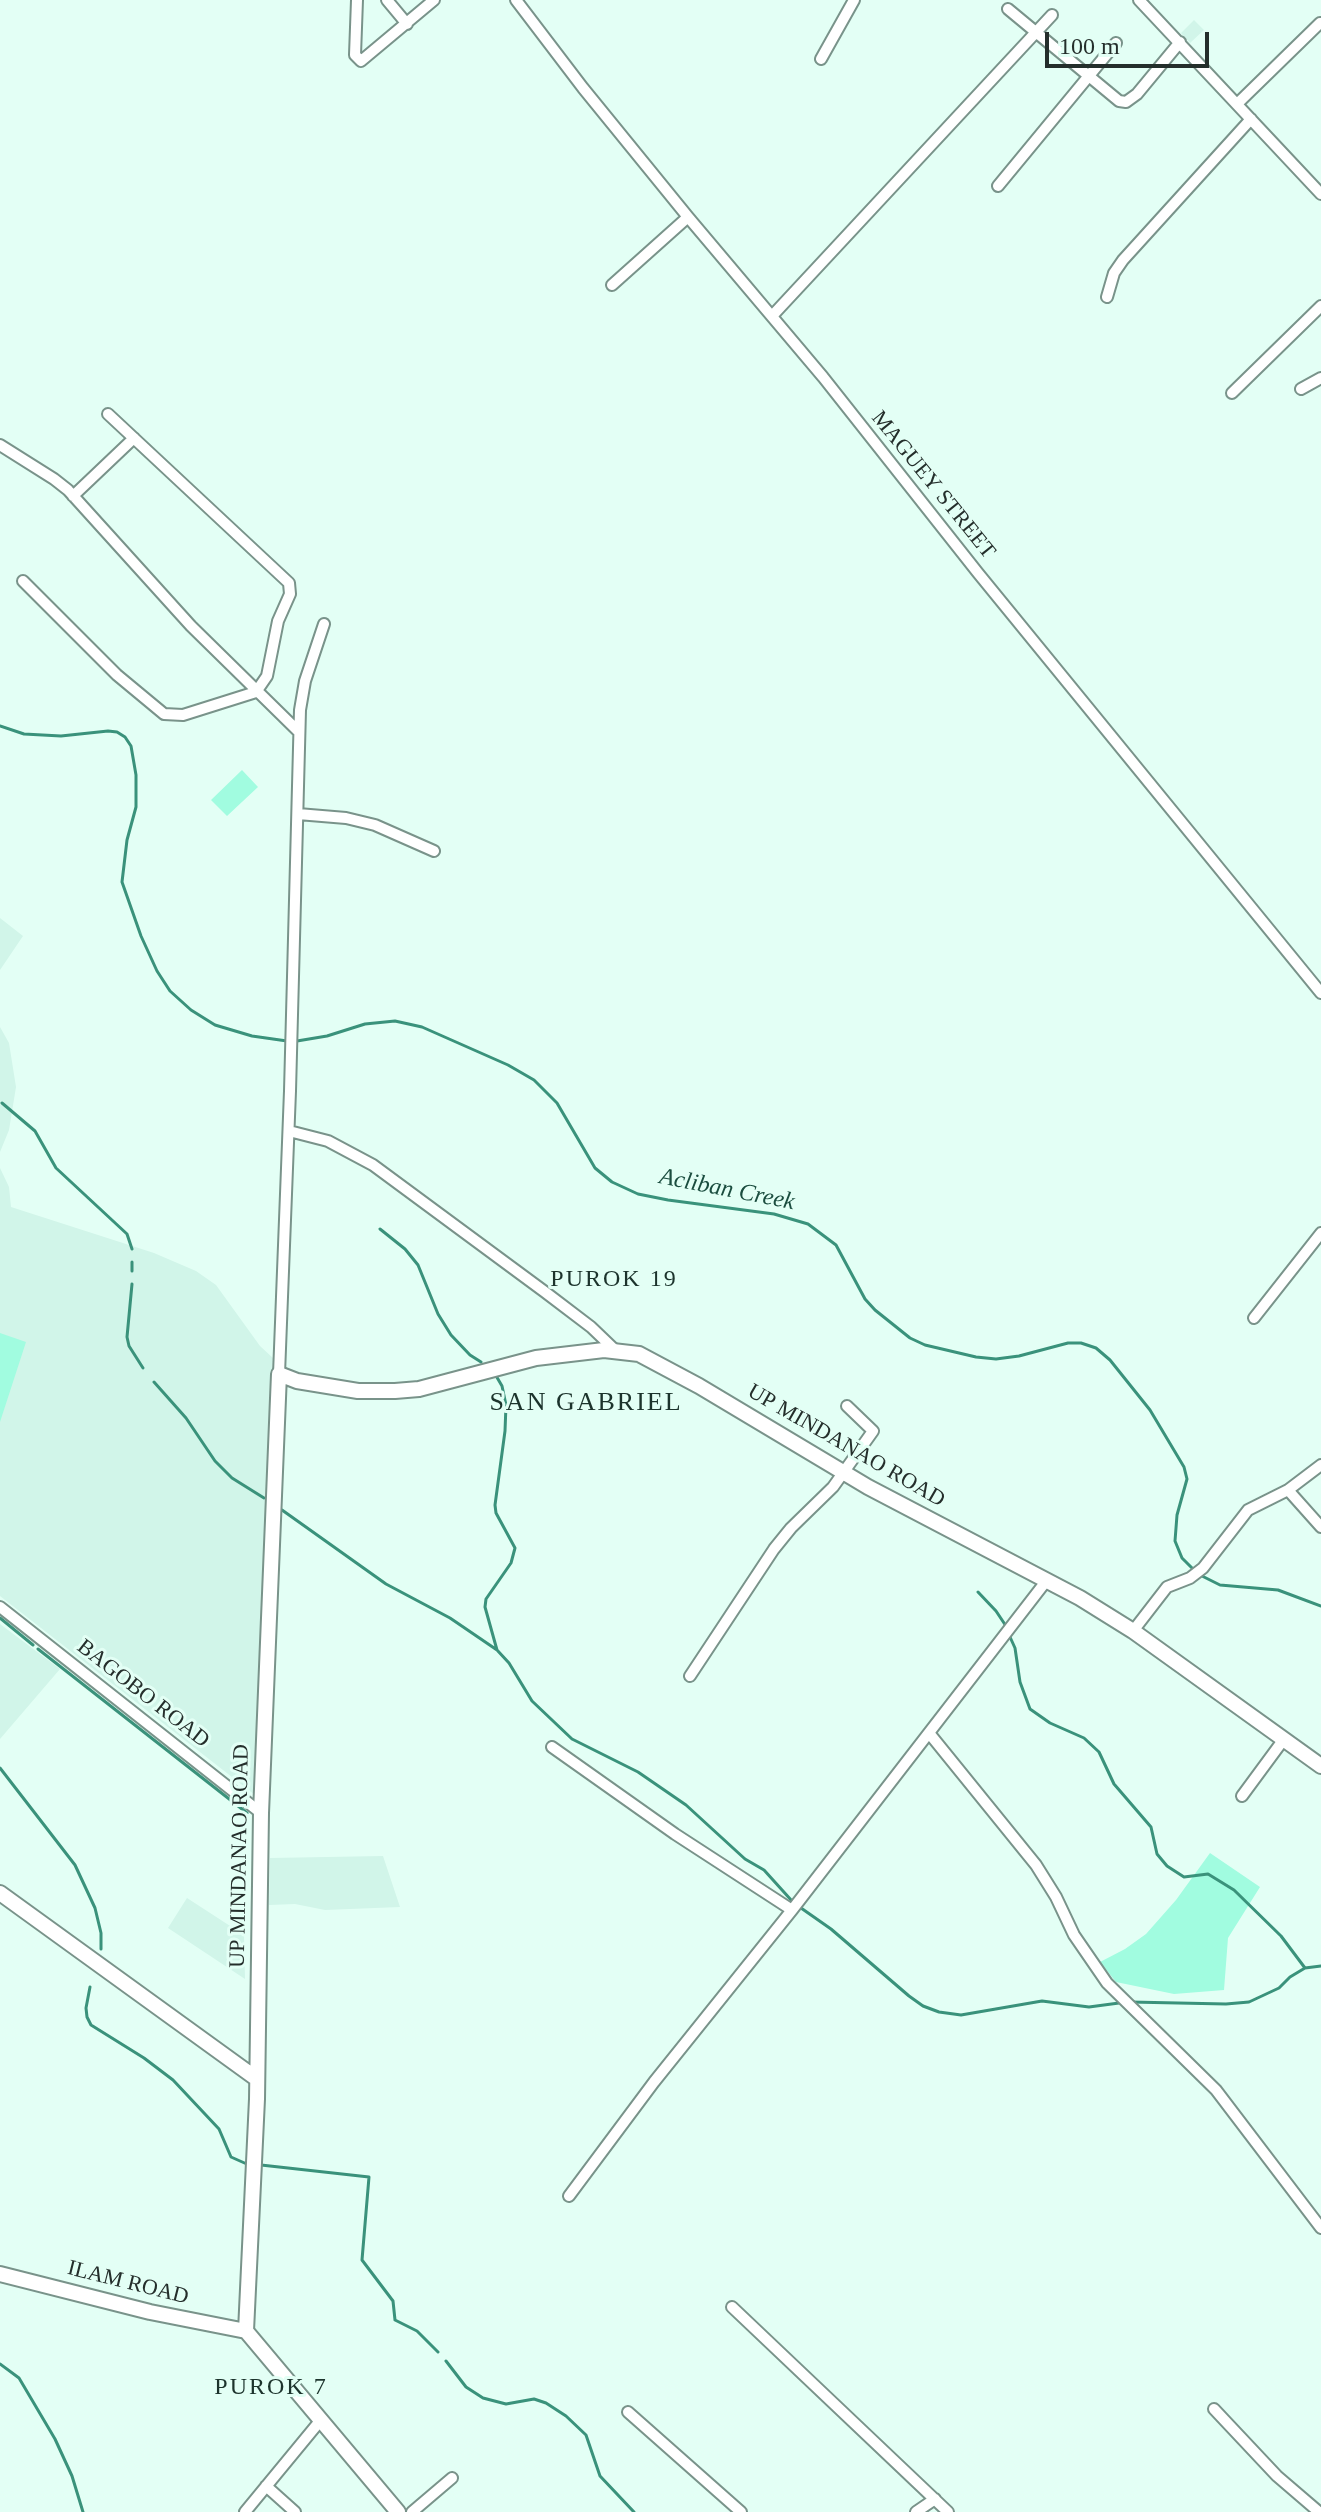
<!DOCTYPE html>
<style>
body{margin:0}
#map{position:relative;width:1321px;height:2512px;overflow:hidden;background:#e3fff5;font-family:Georgia,serif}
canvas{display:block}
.scale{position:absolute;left:1045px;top:32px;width:164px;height:36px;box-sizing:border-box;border:4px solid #242e2b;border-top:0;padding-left:10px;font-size:24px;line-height:28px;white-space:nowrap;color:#242e2b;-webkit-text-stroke:6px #e3fff5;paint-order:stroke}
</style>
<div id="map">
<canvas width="1321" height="2512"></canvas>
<div class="scale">100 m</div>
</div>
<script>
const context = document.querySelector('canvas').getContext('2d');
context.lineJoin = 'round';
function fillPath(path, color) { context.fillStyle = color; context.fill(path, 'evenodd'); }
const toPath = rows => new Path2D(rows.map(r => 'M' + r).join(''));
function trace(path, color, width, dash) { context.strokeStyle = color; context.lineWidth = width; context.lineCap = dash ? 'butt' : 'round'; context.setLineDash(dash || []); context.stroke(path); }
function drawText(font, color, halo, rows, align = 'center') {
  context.font = font + ' Georgia,serif'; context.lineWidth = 6; context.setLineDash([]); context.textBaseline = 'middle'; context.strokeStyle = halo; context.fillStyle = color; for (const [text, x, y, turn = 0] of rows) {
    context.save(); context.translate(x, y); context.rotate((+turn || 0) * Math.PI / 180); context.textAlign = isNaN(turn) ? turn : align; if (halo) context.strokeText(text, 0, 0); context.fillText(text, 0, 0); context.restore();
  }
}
const built = toPath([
 [1194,20,1204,30,1190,43,1181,33],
 [0,918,23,936,0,970],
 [0,1027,9,1043,16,1087,9,1130,0,1152],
 [0,1168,9,1187,11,1207,154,1253,196,1271,216,1285,260,1346,273,1358,255,1795,0,1596],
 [0,1624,60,1669,0,1739],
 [383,1856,400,1907,325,1910,295,1904,269,1905,270,1858],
 [187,1898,244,1935,245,1979,168,1928]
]);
const green = toPath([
 [242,770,258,787,227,816,211,800],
 [0,1333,26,1342,0,1422],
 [1210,1853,1260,1887,1228,1938,1224,1990,1174,1994,1116,1982,1100,1962,1125,1949,1146,1934,1176,1900]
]);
const stream = toPath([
 [0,726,24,734,61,736,108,731,117,732,125,737,131,746,136,775,136,807,127,840,122,882,141,936,157,971,170,991,191,1010,215,1025,252,1036,287,1041],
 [297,1041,327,1036,365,1024,395,1021,422,1027,508,1065,534,1080,557,1103,595,1168,612,1182,638,1194,668,1200,774,1214,808,1224,836,1245,865,1299,875,1310,910,1338,925,1345,976,1357,996,1359,1019,1356,1068,1343,1081,1343,1096,1348,1110,1360,1150,1410,1184,1467,1187,1479,1177,1515,1175,1541,1182,1558,1192,1568],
 [2,1103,35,1131,56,1168,127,1234,132,1249],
 [380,1229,405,1249,418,1265,438,1314,451,1335,470,1355,481,1362],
 [132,1262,132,1271],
 [132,1284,127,1337,129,1346,143,1368],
 [495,1374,502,1386,506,1405,505,1431,495,1505,496,1513,515,1548,511,1563,486,1599,485,1607,497,1650],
 [154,1382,186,1418,215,1461,232,1478,264,1498],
 [282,1510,386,1584,450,1618,497,1650,509,1663,532,1701,572,1739,638,1772,686,1805,745,1859,764,1870,792,1901],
 [1202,1576,1220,1585,1278,1590,1321,1606],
 [978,1592,996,1611,1006,1626],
 [0,1618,33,1645],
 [1010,1637,1015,1648,1020,1682,1030,1709,1050,1723,1084,1738,1099,1752,1114,1784,1151,1827,1157,1854,1167,1866,1184,1877,1208,1874,1234,1890,1281,1936,1305,1968],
 [38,1649,247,1813],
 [0,1768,75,1865,95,1908,101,1933,101,1949],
 [801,1908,831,1929,909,1996,923,2006,939,2012,961,2015,1042,2001,1089,2007,1119,2003],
 [90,1987,86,2008,87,2017,91,2025,144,2058,173,2080,219,2129,231,2157,249,2165],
 [1130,2002,1226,2004,1249,2002,1279,1988,1290,1977,1305,1968,1321,1966],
 [261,2165,369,2177,362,2260,393,2301,395,2320,417,2331,438,2352],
 [446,2361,466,2387,483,2398,506,2404,534,2399,546,2403,566,2416,586,2435,600,2476,634,2512],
 [0,2364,19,2378,55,2439,72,2476,83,2512]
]);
const street = toPath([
 [357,0,355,55,361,61,434,0],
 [387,0,407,24],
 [516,0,583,88,688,217,823,377,978,573,1321,993],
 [1139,0,1321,194],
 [1008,9,1119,101,1126,102,1137,94,1180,42],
 [821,59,854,0],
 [1237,104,1320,23],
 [998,186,1116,43],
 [612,285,688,217],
 [1107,297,1114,273,1123,260,1251,119],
 [772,316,1052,15],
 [1301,389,1321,378],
 [1232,393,1321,306],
 [0,445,54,479,68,490,191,626,299,732],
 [73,496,134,438],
 [23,581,117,675,164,714,183,715,256,692,267,676,278,621,290,594,289,583,108,414],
 [298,814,346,818,375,825,434,851],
 [289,1131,328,1141,373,1165,545,1292,591,1327,615,1350],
 [1254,1318,1321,1233],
 [279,1374,290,1091,300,710,305,681,324,624],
 [1288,1490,1321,1527],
 [0,1607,261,1813],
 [1133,1631,1167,1587,1190,1578,1203,1568,1248,1510,1288,1490,1321,1465],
 [690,1676,774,1549,791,1528,833,1487,873,1431,847,1406],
 [929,1733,1036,1865,1056,1897,1074,1935,1107,1983,1216,2090,1321,2228],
 [552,1747,675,1834,792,1910],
 [1242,1796,1284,1739],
 [569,2196,654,2082,792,1910,1047,1580],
 [732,2307,948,2512],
 [1214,2409,1277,2476,1319,2512],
 [628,2412,741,2512],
 [266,2486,295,2512],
 [245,2512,320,2421],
 [412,2512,452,2478],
 [916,2512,935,2499]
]);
const secondary = toPath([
 [0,1893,257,2079],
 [0,2274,150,2312,246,2331],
 [246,2331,257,2099,261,1813,279,1374,297,1381,358,1391,395,1391,419,1389,536,1358,604,1350,639,1354,699,1386,868,1487,1080,1598,1133,1631,1321,1766],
 [246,2331,398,2512]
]);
const streetNames = [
 ["MAGUEY STREET",933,485,51],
 ["UP MINDANAO ROAD",846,1446,30],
 ["BAGOBO ROAD",143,1694,38],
 ["UP MINDANAO ROAD",240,1856,-89],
 ["ILAM ROAD",128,2283,14]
];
const waterNames = [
 ["Acliban Creek",727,1190,11]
];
const neighbourhoodNames = [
 ["PUROK 19",614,1280],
 ["PUROK 7",271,2388]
];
const quarterNames = [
 ["SAN GABRIEL",586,1403]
];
fillPath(built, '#d1f5e9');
fillPath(green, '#a1fce0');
trace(stream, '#3a927b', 3);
trace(street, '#79938a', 14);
trace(secondary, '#79938a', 18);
trace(street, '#fff', 10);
trace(secondary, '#fff', 14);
drawText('22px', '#242e2b', '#e3fff5', streetNames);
drawText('italic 24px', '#1b4d3f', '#e3fff5', waterNames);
context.letterSpacing = '2px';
drawText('24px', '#1c332c', '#e3fff5', neighbourhoodNames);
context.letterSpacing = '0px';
context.letterSpacing = '2px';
drawText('26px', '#1c332c', '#e3fff5', quarterNames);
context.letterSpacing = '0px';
</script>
